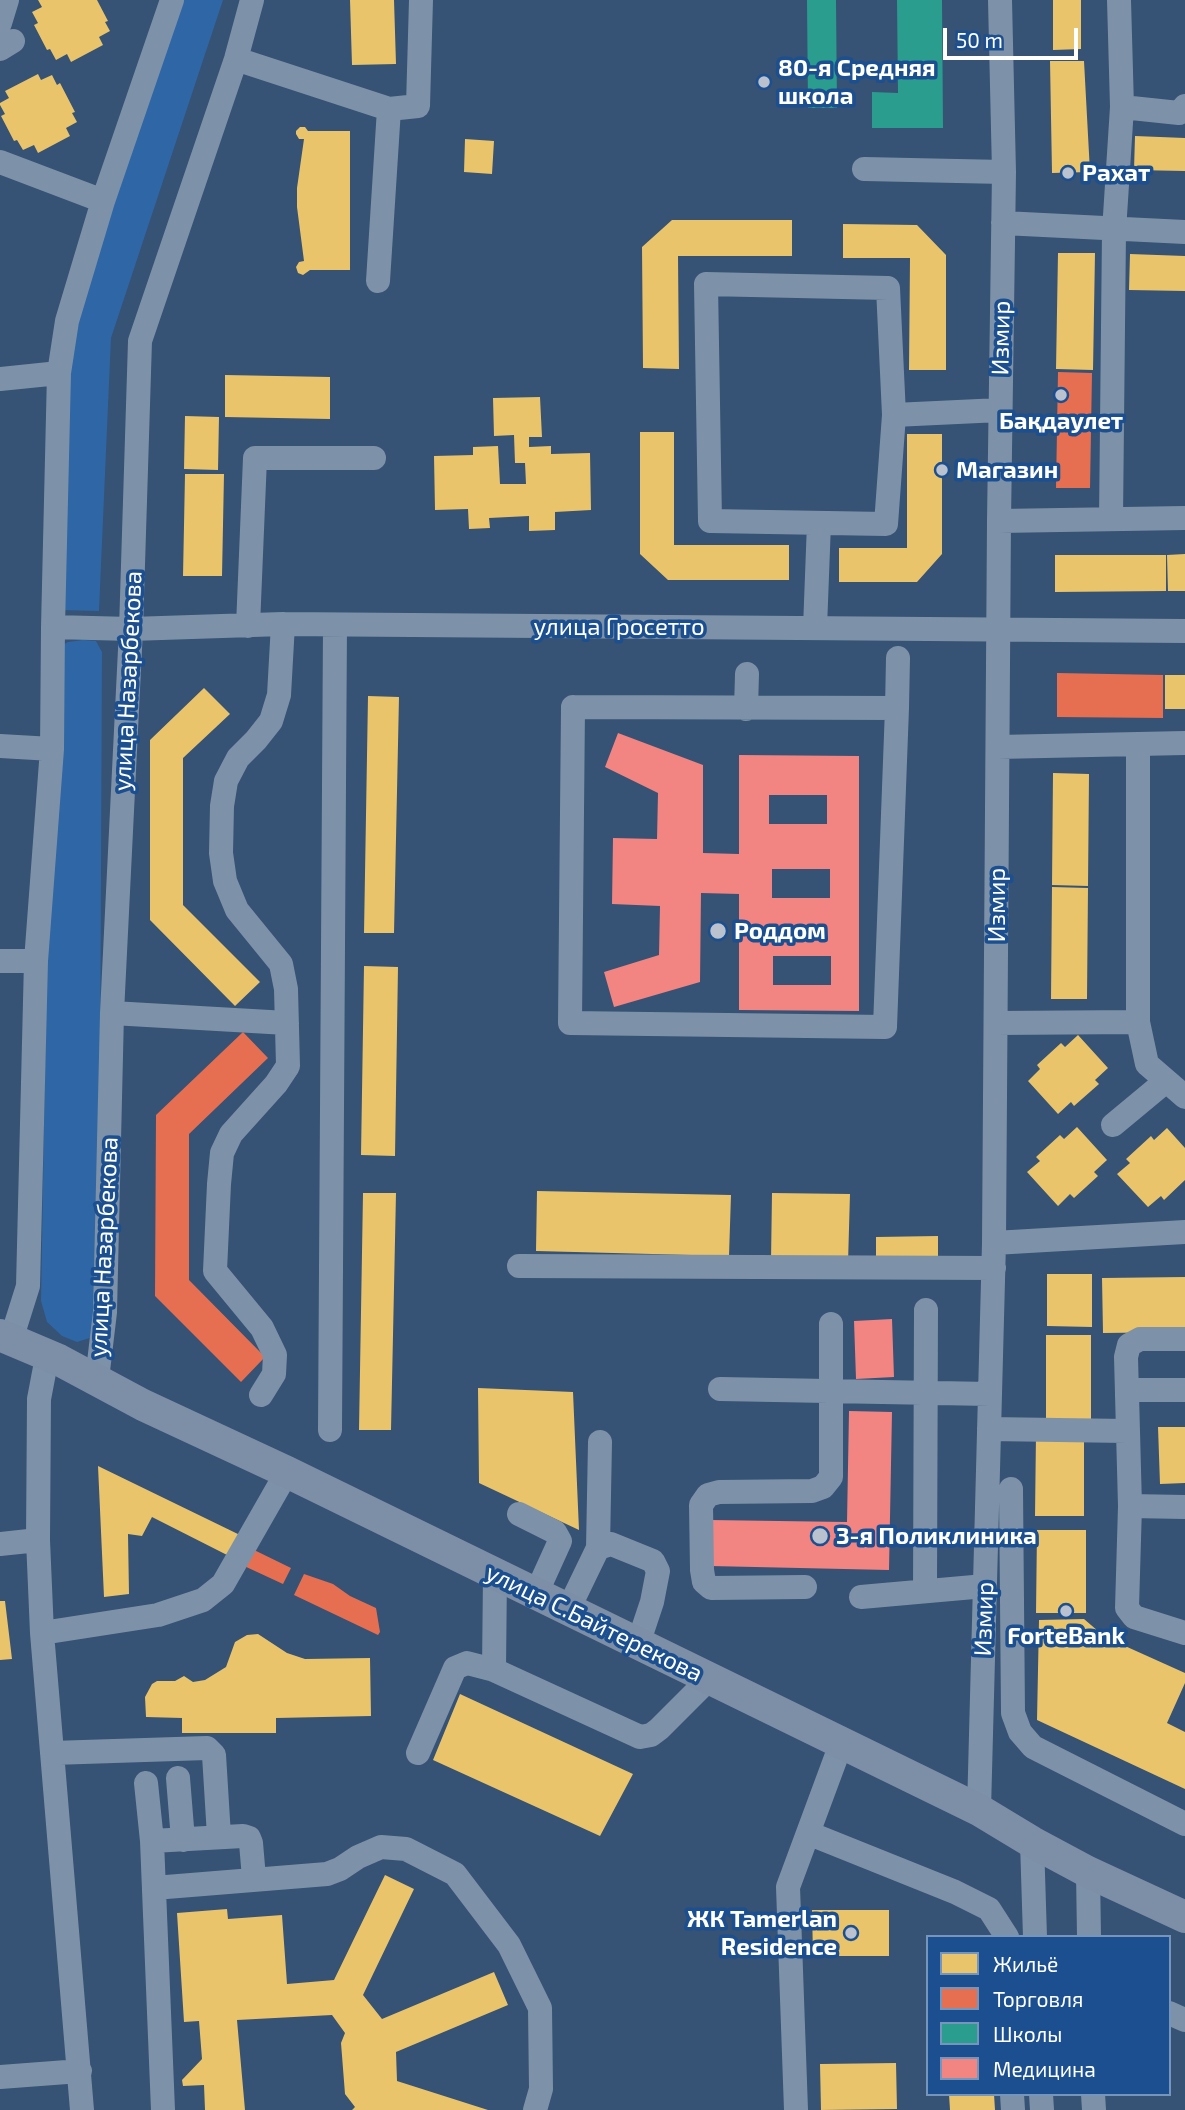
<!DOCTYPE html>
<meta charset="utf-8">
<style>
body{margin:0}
#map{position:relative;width:1185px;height:2110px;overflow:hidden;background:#365274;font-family:"Exo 2",sans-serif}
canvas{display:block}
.legend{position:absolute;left:926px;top:1935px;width:245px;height:161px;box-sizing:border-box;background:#1b4f8f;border:2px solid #7695bc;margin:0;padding:9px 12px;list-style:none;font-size:21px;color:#fff}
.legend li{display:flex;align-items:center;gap:14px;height:35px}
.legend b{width:35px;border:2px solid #7695bc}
.scale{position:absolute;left:943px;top:28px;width:135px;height:32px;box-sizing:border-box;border:4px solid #fff;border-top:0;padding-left:9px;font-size:21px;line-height:24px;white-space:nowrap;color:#fff;-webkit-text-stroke:5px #1b4f8f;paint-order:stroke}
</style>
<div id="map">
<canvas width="1185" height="2110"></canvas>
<ul class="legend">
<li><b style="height:19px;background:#e9c46a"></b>Жильё</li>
<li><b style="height:19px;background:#e76f51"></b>Торговля</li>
<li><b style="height:19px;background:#2a9d8f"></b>Школы</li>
<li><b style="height:19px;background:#f28482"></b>Медицина</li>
</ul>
<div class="scale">50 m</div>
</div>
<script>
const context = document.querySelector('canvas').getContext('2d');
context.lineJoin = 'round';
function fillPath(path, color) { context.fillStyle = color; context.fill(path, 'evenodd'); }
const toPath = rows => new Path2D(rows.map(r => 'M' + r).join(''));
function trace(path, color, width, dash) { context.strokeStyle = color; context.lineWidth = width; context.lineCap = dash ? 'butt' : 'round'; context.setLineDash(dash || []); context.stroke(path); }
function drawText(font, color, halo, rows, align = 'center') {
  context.font = font + ' "Exo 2",sans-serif'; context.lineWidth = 7; context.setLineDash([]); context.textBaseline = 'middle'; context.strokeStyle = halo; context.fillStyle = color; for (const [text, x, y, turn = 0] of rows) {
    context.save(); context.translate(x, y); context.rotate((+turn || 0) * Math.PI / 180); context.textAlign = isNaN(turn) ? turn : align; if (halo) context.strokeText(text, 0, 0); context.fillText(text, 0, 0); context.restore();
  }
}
const green = toPath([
 [174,0,223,0,111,338,99,611,57,610,60,326],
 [83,640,96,641,102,652,99,1329,93,1337,77,1342,62,1336,47,1322,41,1301,52,651,68,642]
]);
const homes = toPath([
 [38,0,97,0,108,21,105,22,110,31,99,37,103,45,71,62,67,54,56,60,50,49,47,50,34,25,38,23,32,12,42,7],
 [350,0,394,0,396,64,352,65],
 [1053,0,1081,0,1081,49,1053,50],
 [1050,61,1084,61,1090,172,1052,173],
 [38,74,41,80,52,75,57,85,60,83,75,112,72,113,77,122,66,128,70,136,38,153,34,145,23,150,17,140,14,141,1,116,5,114,0,105,0,103,9,98,5,91],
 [300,127,305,127,308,131,350,131,350,270,310,270,303,275,298,273,296,267,299,262,304,261,297,207,297,188,304,139,299,139,296,134,296,131],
 [1135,136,1185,138,1185,171,1134,170],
 [465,139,494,141,492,174,464,172],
 [672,220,792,220,792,256,678,256,679,369,643,368,642,247],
 [843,224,917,225,946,255,946,370,909,370,910,258,843,258],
 [1058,253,1095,253,1093,370,1056,369],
 [1130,254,1185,256,1185,291,1129,290],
 [225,375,330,377,330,419,225,417],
 [540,397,542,437,529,437,529,447,551,446,551,454,590,453,591,510,555,512,555,530,529,531,529,516,489,518,490,528,469,529,468,509,435,510,434,456,473,455,473,447,498,446,500,484,526,484,525,463,515,463,514,435,494,436,493,398],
 [185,416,219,417,218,470,184,469],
 [640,432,674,432,674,545,789,545,789,580,668,580,640,554],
 [907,434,942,434,942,554,917,582,839,582,839,548,907,548],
 [185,474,224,474,222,576,183,576],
 [1185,554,1185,591,1168,591,1167,555],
 [1055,555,1166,555,1166,591,1055,592],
 [1165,675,1185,675,1185,709,1165,709],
 [204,688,230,714,183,758,183,905,260,982,235,1006,150,920,150,740],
 [368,696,399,697,394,933,364,933],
 [1053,773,1089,774,1088,886,1052,885],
 [1052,887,1088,888,1087,999,1051,999],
 [364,966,398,967,395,1156,361,1155],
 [1078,1035,1108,1068,1095,1080,1099,1084,1074,1106,1071,1102,1058,1114,1028,1081,1040,1069,1037,1065,1061,1043,1065,1047],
 [1077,1127,1107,1160,1094,1172,1098,1176,1074,1198,1070,1194,1058,1206,1027,1172,1040,1161,1036,1157,1060,1135,1064,1139],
 [1167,1128,1185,1148,1185,1180,1164,1200,1161,1196,1148,1207,1117,1174,1130,1163,1126,1159,1151,1136,1154,1140],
 [537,1191,731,1195,729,1256,536,1251],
 [363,1193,396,1193,391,1430,359,1430],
 [772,1193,850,1194,848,1263,771,1261],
 [938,1236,938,1259,876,1259,876,1237],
 [1047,1274,1092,1274,1092,1327,1047,1326],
 [1185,1277,1185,1332,1103,1333,1102,1278],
 [1046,1335,1091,1335,1091,1419,1046,1419],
 [478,1388,573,1392,579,1530,479,1483],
 [1158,1427,1185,1427,1185,1483,1160,1484],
 [1036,1433,1084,1434,1084,1516,1035,1516],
 [98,1466,242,1536,231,1557,152,1517,142,1536,128,1534,129,1594,104,1597],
 [1037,1530,1086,1530,1086,1613,1036,1613],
 [0,1601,5,1601,12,1659,0,1660],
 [1084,1619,1105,1637,1185,1673,1185,1683,1167,1723,1185,1732,1185,1789,1037,1720,1039,1620],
 [258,1634,287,1653,305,1659,370,1658,371,1716,276,1718,276,1733,182,1733,182,1718,146,1717,145,1697,152,1684,157,1681,175,1681,184,1676,193,1682,205,1680,226,1667,235,1642,247,1635],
 [460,1694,633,1774,600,1836,433,1760],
 [385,1875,414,1889,363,1995,382,2019,494,1972,508,2005,396,2052,397,2081,488,2110,352,2110,355,2107,345,2094,341,2043,345,2033,332,2015,237,2020,245,2110,205,2110,204,2085,183,2086,182,2080,202,2059,199,2021,184,2022,177,1913,227,1909,228,1919,282,1915,287,1984,334,1980],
 [812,1910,889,1910,889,1956,813,1956],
 [896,2063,897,2109,821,2110,820,2064],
 [949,2094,994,2094,995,2110,950,2110]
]);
const shops = toPath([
 [1058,372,1092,373,1090,488,1056,488],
 [1057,673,1163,675,1163,718,1057,717],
 [243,1032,268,1058,189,1134,189,1280,265,1357,241,1382,155,1296,156,1115],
 [250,1548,291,1568,283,1584,242,1565],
 [304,1574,333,1584,350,1596,376,1608,380,1632,378,1635,294,1595]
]);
const schools = toPath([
 [807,0,836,0,837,108,808,108],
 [897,0,942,0,943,128,872,128,872,92,898,93]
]);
const health = toPath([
 [618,733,703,765,703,853,739,854,739,755,859,756,859,1011,739,1010,739,894,701,893,700,982,614,1007,604,972,659,955,660,906,612,904,613,838,657,839,658,793,605,767],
 [769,795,827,795,827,824,769,824],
 [772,869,830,869,830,898,772,898],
 [773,956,831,956,831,985,773,985],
 [892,1319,894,1377,856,1379,854,1321],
 [849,1411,892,1412,889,1570,710,1566,710,1520,847,1522]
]);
const minor = toPath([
 [1119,0,1122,107],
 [0,23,7,0],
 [0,49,13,41],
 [236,59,389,109,378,281],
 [389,109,418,106,421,0],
 [0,162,103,201],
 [864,169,1004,172],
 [1003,223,1185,232],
 [0,379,59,373],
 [894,415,886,524,710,521,706,284,888,288,894,415,1000,410],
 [1111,519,1114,231,1122,107,1179,113,1185,106],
 [999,521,1185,518],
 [248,626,255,458,374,458],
 [53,627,131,629,283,624,1185,631],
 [815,628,819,523],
 [573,707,897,708,885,1027,570,1023,573,707],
 [897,708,898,658],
 [746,709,747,674],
 [1138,744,1185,743],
 [0,746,52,749],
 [998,747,1138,744,1138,1022],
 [0,961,36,961],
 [112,1013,287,1023],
 [996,1023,1138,1022,1147,1064,1185,1097],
 [1113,1125,1166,1081],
 [994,1243,1185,1232],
 [519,1266,994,1268],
 [1185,1339,1140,1339,1129,1345,1126,1357,1130,1506,1127,1608,1134,1617,1185,1633],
 [11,1340,28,1286,36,961,52,749,53,627,59,373,67,321,103,201,172,0],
 [47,1357,39,1399,38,1540,42,1633,82,2110],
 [97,1379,105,1312,112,1013,131,629,140,341,236,59,252,0],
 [720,1389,990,1394],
 [1127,1390,1185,1390],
 [261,1395,274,1374,275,1355,262,1328,215,1271,219,1184,222,1153,231,1134,276,1084,288,1066,286,989,281,964,237,910,225,881,221,853,222,806,226,781,238,758,256,740,271,721,279,695,283,624],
 [989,1429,1127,1431],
 [330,1430,335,625],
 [1011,1489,1013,1713,1020,1732,1033,1747,1185,1824],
 [1130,1506,1185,1507],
 [519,1514,555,1532,560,1541,536,1594],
 [0,1544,38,1540],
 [598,1548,600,1442],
 [805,1587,711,1588,704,1582,702,1570,701,1505,708,1495,719,1492,812,1491,823,1487,831,1477,831,1324],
 [925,1591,926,1310],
 [861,1597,985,1586],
 [568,1610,598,1548,611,1544,653,1561,658,1571,652,1602,638,1644],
 [42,1633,158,1615,203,1600,223,1584,287,1472],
 [494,1670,495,1574],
 [52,1753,207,1748,214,1755,219,1836],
 [418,1753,455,1668,467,1663,494,1670,640,1737,651,1735,659,1729,709,1679],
 [178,1778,183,1840],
 [146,1783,152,1841,243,1836,249,1838,251,1843,254,1878],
 [979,1810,994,1243,999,521,1004,172,1000,0],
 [808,1833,955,1892,989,1909,1007,1937],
 [152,1841,163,2110],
 [1032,1842,1035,1937],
 [1088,1872,1089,1937],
 [154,1888,327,1874,340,1869,358,1857,381,1847,406,1849,455,1874,509,1945,540,2008,541,2089,535,2110],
 [1169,2013,1185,2020],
 [0,2077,80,2071],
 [1012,2094,1013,2110],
 [1041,2094,1042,2110],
 [1093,2094,1094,2110],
 [796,2110,788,1887,841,1744]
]);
const major = toPath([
 [0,1335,59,1360,143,1405,287,1472,979,1810,1032,1842,1088,1872,1185,1917]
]);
const markers = [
 [764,82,7,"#b9c2ce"],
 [1068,173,7,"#b9c2ce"],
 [1061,395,7,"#b9c2ce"],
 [942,470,7,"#b9c2ce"],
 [718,931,9,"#b9c2ce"],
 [820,1536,9,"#b9c2ce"],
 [1066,1611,7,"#b9c2ce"],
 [851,1933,7,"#b9c2ce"]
];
const poiNames = [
 ["80-я Средняя",778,68],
 ["школа",778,96],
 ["Рахат",1082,173],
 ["Бақдаулет",1061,421,"center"],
 ["Магазин",956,470],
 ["Роддом",734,931],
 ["3-я Поликлиника",836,1536],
 ["ForteBank",1066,1636,"center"],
 ["ЖК Tamerlan",837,1919,"right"],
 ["Residence",837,1947,"right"]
];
const streetNames = [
 ["Измир",1001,338,-89],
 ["улица Гросетто",619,627],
 ["улица Назарбекова",128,681,-87],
 ["Измир",997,905,-90],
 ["улица Назарбекова",104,1247,-87],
 ["Измир",984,1619,-88],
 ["улица С.Байтерекова",594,1623,26]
];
fillPath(green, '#2f66a5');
fillPath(homes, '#e9c46a');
fillPath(shops, '#e76f51');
fillPath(schools, '#2a9d8f');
fillPath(health, '#f28482');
trace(minor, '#7d92a8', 24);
trace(major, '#7d8ea7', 32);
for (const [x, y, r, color] of markers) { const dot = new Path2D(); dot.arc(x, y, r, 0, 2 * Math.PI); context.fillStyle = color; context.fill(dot); trace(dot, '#1b4f8f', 2.5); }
drawText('bold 24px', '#fff', '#1b4f8f', poiNames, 'left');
drawText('24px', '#fff', '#1b4f8f', streetNames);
</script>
